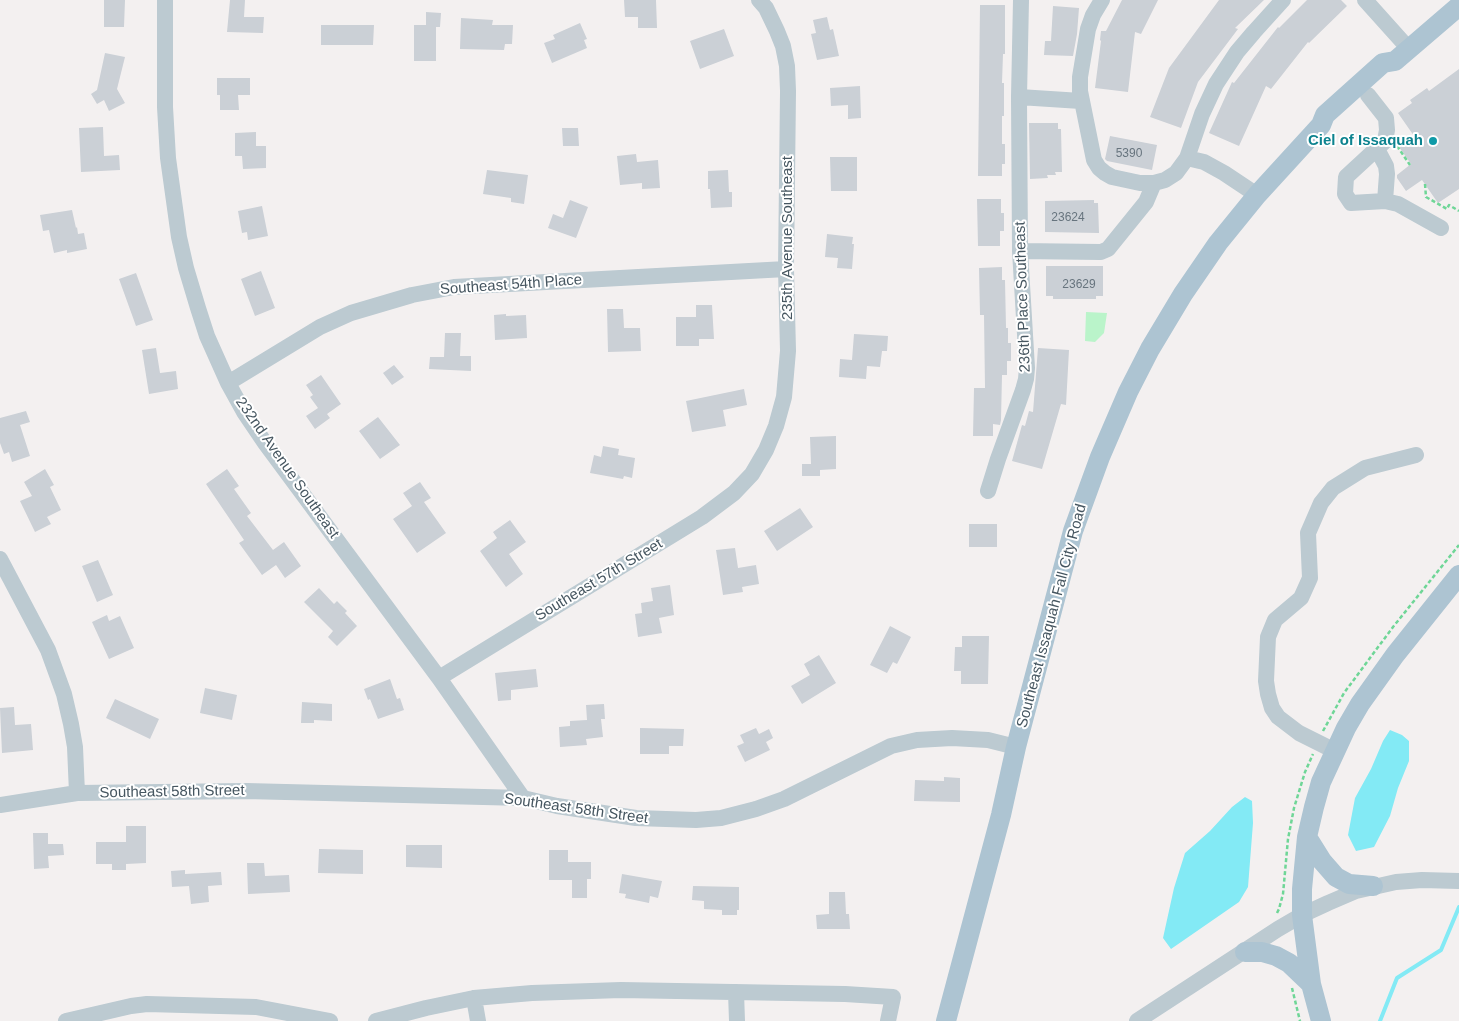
<!DOCTYPE html>
<style>
body{margin:0}
canvas{display:block;background:#f3f0f0}
</style>
<canvas width="1459" height="1021"></canvas>
<script>
const context = document.querySelector('canvas').getContext('2d');
context.lineJoin = 'round';
function fillPath(path, color) { context.fillStyle = color; context.fill(path, 'evenodd'); }
const toPath = rows => new Path2D(rows.map(r => 'M' + r).join(''));
function trace(path, color, width, dash) { context.strokeStyle = color; context.lineWidth = width; context.lineCap = dash ? 'butt' : 'round'; context.setLineDash(dash || []); context.stroke(path); }
function drawText(font, color, halo, rows, align = 'center') {
  context.font = font + ' Helvetica,sans-serif'; context.lineWidth = 4; context.setLineDash([]); context.textBaseline = 'middle'; context.strokeStyle = halo; context.fillStyle = color; for (const [text, x, y, turn = 0] of rows) {
    context.save(); context.translate(x, y); context.rotate((+turn || 0) * Math.PI / 180); context.textAlign = isNaN(turn) ? turn : align; if (halo) context.strokeText(text, 0, 0); context.fillText(text, 0, 0); context.restore();
  }
}
const green = toPath([
 [1086,312,1107,313,1104,333,1095,342,1085,341]
]);
const water = toPath([
 [1390,730,1402,735,1409,741,1409,761,1398,788,1390,816,1374,847,1356,851,1348,835,1355,798,1371,769,1383,741],
 [1245,797,1252,801,1253,823,1248,887,1239,902,1171,949,1163,938,1174,888,1185,853,1210,831,1232,807]
]);
const stream = toPath([
 [1380,1021,1397,978,1441,950,1459,907]
]);
const building = toPath([
 [104,0,125,0,124,27,104,27],
 [230,0,245,0,244,17,264,17,263,33,227,32],
 [624,0,656,0,657,28,638,28,638,17,625,17],
 [1122,0,1158,0,1141,34,1135,32,1128,92,1095,88,1101,41,1100,40,1101,31,1106,31],
 [1219,0,1264,0,1235,28,1238,29,1198,82,1181,128,1150,117,1169,68],
 [1307,0,1341,0,1347,6,1309,43,1308,42,1271,89,1266,86,1239,146,1209,133,1232,82,1234,83,1278,27,1279,28],
 [980,5,1005,5,1005,54,1003,54,1002,83,1004,83,1004,116,1002,116,1002,144,1005,144,1005,164,1002,164,1002,176,978,176],
 [1053,6,1079,8,1077,34,1073,56,1044,55,1045,41,1051,41],
 [426,12,441,13,440,27,436,27,436,61,414,61,414,25,426,25],
 [827,17,830,30,833,29,839,56,817,60,811,34,816,33,813,20],
 [461,18,493,20,492,25,513,25,512,44,505,44,504,50,460,49],
 [580,23,587,39,584,40,587,48,552,63,544,43,555,39,553,35],
 [321,25,374,25,373,45,321,45],
 [724,29,734,56,700,69,690,41],
 [105,53,125,57,117,89,125,103,109,111,104,100,97,104,91,94,97,90],
 [1459,69,1459,189,1438,203,1422,180,1406,191,1397,178,1397,175,1411,164,1399,147,1414,136,1398,113,1412,103,1410,100,1427,88,1429,91],
 [217,78,250,78,250,95,238,95,239,110,220,110,220,95,217,95],
 [860,86,861,118,848,119,848,105,831,106,830,88],
 [1029,123,1058,123,1058,129,1061,129,1062,172,1055,172,1056,175,1047,175,1048,178,1030,179],
 [103,127,104,156,119,155,120,170,81,172,79,128],
 [562,128,578,128,579,146,563,146],
 [256,132,256,146,266,146,266,168,243,169,242,156,235,156,235,133],
 [1110,136,1157,145,1152,170,1107,161,1105,159],
 [636,154,637,162,658,160,660,188,642,189,642,183,620,185,617,156],
 [830,157,857,157,857,191,831,191],
 [487,170,528,175,524,204,511,202,511,198,483,194],
 [728,170,729,192,732,192,732,207,711,208,710,189,708,189,708,171],
 [977,199,1001,199,1001,213,1004,213,1004,231,1000,231,1000,246,978,246],
 [570,200,588,207,576,238,548,228,553,214,563,218],
 [1094,200,1094,203,1098,203,1099,233,1045,232,1045,201],
 [262,206,268,236,248,240,247,232,242,233,238,211],
 [72,210,76,228,77,227,78,234,84,233,87,249,67,253,67,250,54,253,49,230,43,231,40,215],
 [827,234,853,237,852,244,854,244,852,269,837,268,838,258,825,257],
 [1046,266,1103,266,1103,296,1096,296,1096,299,1053,299,1053,296,1046,296],
 [1002,267,1002,280,1005,280,1006,328,1008,328,1008,343,1011,343,1011,361,1007,361,1007,375,1002,375,1001,420,1000,425,993,424,993,436,973,436,974,388,985,388,984,315,980,315,979,268],
 [261,271,275,308,255,316,241,279],
 [136,273,153,320,136,326,119,279],
 [696,305,712,305,714,339,699,339,699,346,676,346,676,317,696,317],
 [607,309,623,309,624,328,640,328,641,351,608,352],
 [506,314,506,316,526,315,527,338,495,340,494,315],
 [445,333,461,333,460,356,471,356,471,371,429,369,430,357,444,357],
 [854,334,888,336,887,351,882,351,880,367,867,366,866,379,839,377,840,359,852,360],
 [156,348,160,373,176,371,178,389,149,394,142,350],
 [1038,348,1069,350,1066,405,1061,404,1042,469,1012,461,1022,425,1025,426,1029,411,1033,412],
 [394,365,404,377,392,385,383,373],
 [321,375,341,404,327,414,330,418,315,429,306,416,318,408,310,397,313,395,306,385],
 [744,389,747,405,723,410,726,426,692,432,686,401],
 [26,411,30,422,20,425,30,456,12,462,9,452,4,454,0,443,0,418],
 [378,417,400,445,380,459,359,431],
 [836,436,836,469,820,470,820,476,802,476,802,464,811,464,810,437],
 [603,446,619,449,618,455,635,458,632,478,624,476,623,479,590,473,594,455,601,457],
 [45,469,54,485,50,487,61,510,47,517,51,524,35,532,20,501,32,496,24,482],
 [227,469,239,486,234,489,251,513,247,516,273,550,284,542,301,566,285,578,276,565,262,575,239,543,244,540,206,484],
 [420,482,431,498,424,502,446,533,417,553,393,519,412,506,403,493],
 [800,508,813,527,777,551,764,531],
 [510,520,526,542,509,554,523,574,506,587,480,551,497,538,493,532],
 [969,524,997,524,997,547,969,547],
 [735,548,738,568,756,565,759,584,742,587,743,592,723,595,716,550],
 [98,560,113,595,97,602,82,566],
 [670,585,674,615,659,618,662,633,638,637,635,614,642,613,641,603,653,601,651,588],
 [319,588,334,604,337,601,347,611,345,613,357,626,337,646,328,637,333,631,304,602],
 [107,615,109,621,120,616,134,648,109,659,92,622],
 [890,626,911,637,897,664,893,662,887,673,870,665],
 [962,636,989,636,988,684,961,684,961,671,954,671,955,647,962,647],
 [819,655,836,683,802,704,791,686,810,675,804,664],
 [536,669,538,687,511,690,511,700,498,701,495,673],
 [390,679,397,699,400,698,404,710,378,719,370,699,368,700,364,689],
 [205,688,237,695,232,720,200,713],
 [115,699,159,719,150,739,106,718],
 [302,702,332,704,332,721,314,720,314,723,301,723],
 [604,704,605,719,601,719,603,737,586,739,587,745,560,747,559,727,570,726,570,721,587,720,586,705],
 [14,707,15,725,31,724,33,750,2,753,0,708],
 [640,728,684,729,683,746,669,746,669,754,640,754],
 [756,728,759,734,769,729,773,738,766,742,770,750,745,762,737,746,744,743,740,735],
 [944,777,960,778,960,802,914,801,915,780,944,781],
 [126,826,146,826,146,863,126,864,126,870,112,870,112,864,96,864,96,842,126,842],
 [33,833,48,833,48,844,63,844,64,855,48,856,49,868,34,869],
 [406,845,442,845,442,868,406,867],
 [319,849,363,850,363,874,318,873],
 [549,850,568,850,568,862,591,862,591,879,587,879,587,898,572,898,572,880,549,880],
 [247,863,264,863,265,876,289,875,290,892,248,894],
 [185,870,185,874,221,872,222,885,208,886,209,902,191,904,189,886,172,887,171,871],
 [622,874,662,881,658,898,650,896,649,903,625,898,626,894,619,893],
 [693,886,739,887,739,910,737,910,737,915,722,915,722,910,704,909,704,901,692,900],
 [829,892,845,892,846,914,849,914,850,929,817,929,816,915,829,914]
]);
const path = toPath([
 [1397,146,1410,165],
 [1425,184,1426,197,1447,209,1449,205,1459,211],
 [1323,731,1344,693,1393,627,1459,545],
 [1277,913,1279,909,1283,894,1288,839,1294,808,1305,772,1313,754],
 [1292,988,1300,1021]
]);
const minor = toPath([
 [165,0,165,107,168,158,179,237,186,268,198,308,207,336,228,383,244,412,265,443,439,678,523,798],
 [1102,0,1093,15,1088,29,1080,77,1080,91,1094,160,1099,168,1105,173,1112,177,1140,183,1154,183,1165,180,1176,173,1187,158,1204,162,1224,173,1257,195],
 [1365,0,1409,49],
 [1368,95,1386,118,1387,130,1385,141,1346,177,1345,194,1351,203,1385,201,1387,174,1386,166,1377,149],
 [1019,97,1081,101],
 [1187,158,1202,114,1216,84,1237,52,1254,32,1283,0],
 [1385,201,1398,204,1441,228],
 [1020,251,1101,252,1108,249,1146,202,1154,183],
 [228,383,320,327,351,313,412,295,454,287,786,269],
 [988,491,998,459,1023,390,1026,379,1027,368,1020,251,1019,97,1021,0],
 [0,559,48,650,64,694,71,724,75,747,77,793],
 [439,678,702,517,734,493,752,474,766,450,776,426,784,397,788,351,786,269,788,91,787,66,783,46,777,31,766,8,759,0],
 [1335,751,1299,733,1278,717,1272,708,1268,694,1266,681,1268,637,1275,620,1301,598,1310,578,1308,533,1321,503,1333,488,1365,468,1416,455],
 [0,805,77,793,246,791,523,798,557,806,636,818,696,820,721,818,756,809,784,799,891,746,917,740,952,738,988,740,1016,747],
 [736,992,737,1021],
 [474,998,478,1021],
 [66,1021,131,1006,147,1004,256,1007,330,1021],
 [376,1021,426,1008,474,998,532,993,621,990,845,994,893,997,888,1021],
 [1137,1021,1278,929,1302,915,1328,903,1356,891,1396,882,1422,880,1459,881]
]);
const major = toPath([
 [1307,837,1322,861,1336,877,1349,884,1373,886],
 [1245,952,1262,952,1276,956,1289,963,1311,984],
 [946,1021,1001,815,1016,747,1073,531,1100,457,1128,392,1150,349,1183,294,1218,243,1257,195,1321,125,1325,115,1383,63,1395,61,1459,6],
 [1321,1021,1311,984,1302,915,1302,889,1307,837,1314,807,1321,782,1346,728,1360,704,1395,655,1459,575]
]);
const markers = [
 [1433,141,5,"#0f9aa8"]
];
const numberNames = [
 ["5390",1129,154],
 ["23624",1068,218],
 ["23629",1079,285]
];
const cultureNames = [
 ["Ciel of Issaquah",1423,141]
];
const streetNames = [
 ["235th Avenue Southeast",788,238,-90],
 ["Southeast 54th Place",511,285,-4],
 ["236th Place Southeast",1023,297,-92],
 ["232nd Avenue Southeast",287,468,55],
 ["Southeast 57th Street",599,580,-31],
 ["Southeast Issaquah Fall City Road",1052,616,-75],
 ["Southeast 58th Street",172,792,-1],
 ["Southeast 58th Street",576,809,8]
];
fillPath(green, '#baf4ca');
fillPath(water, '#83eaf5');
trace(stream, '#83eaf5', 4);
fillPath(building, '#cbd0d6');
trace(path, '#6fd697', 2.5, [4, 2.5]);
trace(minor, '#bccad1', 16);
trace(major, '#adc4d2', 20);
for (const [x, y, r, color] of markers) { const dot = new Path2D(); dot.arc(x, y, r, 0, 2 * Math.PI); context.fillStyle = color; context.fill(dot); trace(dot, '#fff', 2); }
drawText('12px', '#67747e', null, numberNames);
drawText('bold 15px', '#0d838f', '#fff', cultureNames, 'right');
drawText('15px', '#465660', '#fff', streetNames);
</script>
